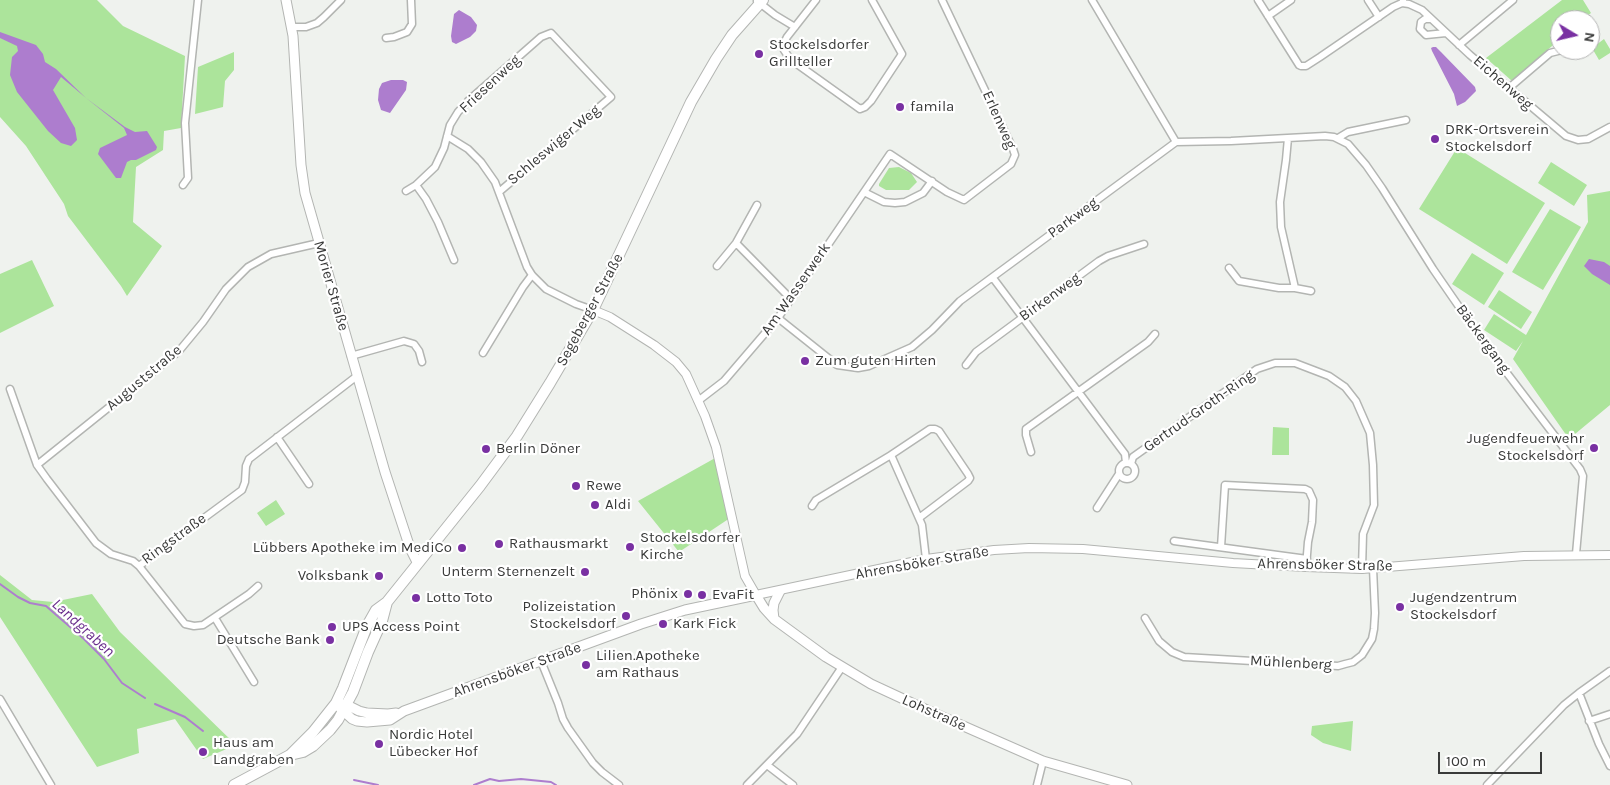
<!DOCTYPE html>
<meta charset="utf-8">
<style>
body{margin:0}
#map{position:relative;width:1610px;height:785px;overflow:hidden;background:#eff2ee;font-family:Karla,sans-serif}
canvas{display:block}
.north{position:absolute;left:1550px;top:10px;width:50px;height:50px;box-sizing:border-box;background:#fff;border:1px solid #b0b0b0;border-radius:50%;rotate:99deg;font-size:14px;font-weight:700;line-height:20px;text-align:center;color:#393a39}
.north::after{content:'';display:block;margin:auto;width:18px;height:22px;background:#7930a2;clip-path:polygon(50% 0,100% 100%,50% 72%,0 100%)}
.scale{position:absolute;left:1438px;top:752px;width:104px;height:22px;box-sizing:border-box;border:2px solid #393a39;border-top:0;padding-left:6px;font-size:15px;line-height:18px;white-space:nowrap;color:#393a39;-webkit-text-stroke:4px #fff;paint-order:stroke}
</style>
<div id="map">
<canvas width="1610" height="785"></canvas>
<div class="north">N</div>
<div class="scale">100 m</div>
</div>
<script>
const context = document.querySelector('canvas').getContext('2d');
context.lineJoin = 'round';
function fillPath(path, color) { context.fillStyle = color; context.fill(path, 'evenodd'); }
const toPath = rows => new Path2D(rows.map(r => 'M' + r).join(''));
function trace(path, color, width, dash) { context.strokeStyle = color; context.lineWidth = width; context.lineCap = dash ? 'butt' : 'round'; context.setLineDash(dash || []); context.stroke(path); }
function drawText(font, color, halo, rows, align = 'center') {
  context.font = font + ' Karla,sans-serif'; context.lineWidth = 4.5; context.setLineDash([]); context.textBaseline = 'middle'; context.strokeStyle = halo; context.fillStyle = color; for (const [text, x, y, turn = 0] of rows) {
    context.save(); context.translate(x, y); context.rotate((+turn || 0) * Math.PI / 180); context.textAlign = isNaN(turn) ? turn : align; if (halo) context.strokeText(text, 0, 0); context.fillText(text, 0, 0); context.restore();
  }
}
const green = toPath([
 [0,0,97,0,123,26,185,56,181,128,164,131,163,150,136,167,133,222,162,246,127,296,121,286,68,216,64,204,26,146,0,117],
 [1562,0,1583,0,1591,13,1582,20,1560,20,1560,39,1512,81,1486,58],
 [1604,39,1610,49,1610,53,1599,60,1592,48],
 [234,52,234,70,225,81,223,107,195,114,198,67],
 [1457,148,1545,203,1507,264,1419,209],
 [1551,162,1587,185,1574,206,1538,183],
 [899,167,911,173,917,182,909,190,886,190,879,186,879,184,889,168],
 [1610,191,1610,405,1569,439,1513,359,1523,341,1516,351,1484,330,1494,314,1526,335,1588,222,1587,195],
 [1550,209,1581,227,1543,290,1512,272],
 [1472,253,1504,273,1484,305,1452,284],
 [32,260,54,306,0,333,0,274],
 [1499,290,1532,312,1521,329,1488,307],
 [1273,427,1289,428,1289,455,1272,455],
 [717,457,730,518,679,552,638,501],
 [276,500,285,514,266,526,257,513],
 [0,575,32,600,53,602,92,594,120,632,236,745,203,759,175,719,137,729,139,753,97,767,0,617],
 [1353,721,1351,751,1323,743,1311,735,1312,726]
]);
const water = toPath([
 [459,10,471,17,477,25,476,31,470,37,456,44,452,42,451,36,454,14],
 [0,32,36,45,43,54,45,62,56,69,86,98,125,127,135,132,147,131,157,147,156,150,136,160,131,160,127,162,121,178,116,178,98,154,100,148,127,135,124,128,86,98,61,77,53,90,75,128,77,140,71,146,61,143,48,131,17,92,10,75,12,57,18,51,17,46,0,38],
 [1433,47,1436,47,1441,52,1475,87,1476,91,1465,102,1457,106,1454,94,1432,51,1431,48],
 [391,80,403,80,407,82,406,90,390,113,381,110,378,100,379,89,382,83],
 [1589,259,1604,262,1610,266,1610,285,1592,274,1584,266]
]);
const stream = toPath([
 [0,584,18,597,30,603,46,606,84,639,104,659,122,683,145,698],
 [155,704,185,717,203,731],
 [354,780,378,785],
 [474,785,490,779,499,781,521,779,551,782,556,785]
]);
const minor = toPath([
 [816,0,787,37,783,45,784,50,790,59,860,109,865,107,871,101,902,54,872,0],
 [1092,0,1176,142],
 [1258,0,1299,65,1301,66,1306,66,1320,57,1393,7,1402,3,1403,1],
 [1368,0,1379,17],
 [757,1,775,15,795,27],
 [1402,3,1409,4,1422,10,1470,55,1566,136,1578,140,1588,139,1610,127],
 [1268,16,1291,0],
 [1431,19,1425,19,1421,22,1420,29,1426,35,1446,33],
 [292,27,306,27,317,23,324,17,341,0],
 [1590,33,1591,33],
 [386,38,394,37,407,32,412,24,411,0],
 [1459,45,1513,0],
 [1509,88,1550,53,1562,50],
 [447,136,468,149,481,162,495,182,527,267,532,275,546,289,576,304,593,310],
 [1288,138,1286,160,1280,202,1281,227,1295,288,1311,291],
 [1338,138,1348,132,1406,120],
 [183,185,188,178,185,123,198,0],
 [416,185,426,199,438,222,454,260],
 [406,191,416,185,435,167,444,148,450,125,458,112,468,101,541,37,551,33,611,97,499,192],
 [864,192,884,202,895,203,905,202,923,193,932,181],
 [736,243,791,299],
 [717,266,736,243,757,205],
 [1229,268,1239,281,1279,288,1295,288],
 [993,278,1125,454,1126,463],
 [778,318,837,365,858,368,869,366,912,347,932,330,960,301,1176,142,1231,141,1325,136,1334,137,1348,144,1366,165,1382,188,1433,269,1484,343,1580,469,1583,476,1576,554],
 [483,353,523,287,532,275],
 [351,356,404,341,414,344,419,351,422,362],
 [966,365,976,352,1099,261,1108,256,1144,244],
 [10,389,37,465,47,479,96,543,111,554,133,561,139,566,185,624,194,626,203,625,249,594,258,586],
 [698,401,724,381,778,318,890,154,947,192,964,200,1011,164,1015,155,1013,149,942,0],
 [277,437,309,484],
 [1031,452,1026,435,1026,429,1148,342,1155,334],
 [891,455,930,429,935,429,939,431,968,474,970,478,968,481,919,518],
 '1119 471a8 8 0 1 1 16 0a8 8 0 1 1-16 0Z',
 [1131,464,1133,457,1257,369,1275,363,1295,363,1329,376,1345,387,1356,401,1370,433,1373,465,1374,505,1363,534,1362,569],
 [37,465,179,351,203,322,226,289,248,267,271,254,319,243],
 [812,506,816,500,891,455,922,525,926,559],
 [1097,508,1119,474],
 [1174,541,1307,559],
 [1221,547,1225,485,1305,489,1309,491,1313,500,1312,522,1308,542,1306,567],
 [139,566,242,490,245,482,246,466,249,459,357,376],
 [215,618,254,682],
 [1145,618,1159,641,1172,652,1184,657,1338,666,1345,664,1353,662,1362,655,1372,639,1374,629,1375,613,1373,568],
 [541,661,558,703,563,719,568,728,593,763,602,772,619,785],
 [1579,693,1599,744,1610,766],
 [0,699,51,785],
 [1589,721,1610,714],
 [767,765,793,785],
 [747,785,797,734,842,667],
 [1037,785,1043,761],
 [1487,785,1564,705,1579,693,1610,671]
]);
const tertiary = toPath([
 [593,310,610,317,654,345,676,362,686,374,705,416,716,447,745,576,756,595,926,559,994,550,1029,548,1083,549,1233,563,1306,567,1362,569,1524,556,1610,555]
]);
const secondary = toPath([
 [286,0,293,36,301,165,305,193,385,472,410,548,417,562],
 [774,619,773,610,774,603,780,591],
 [341,704,347,705,359,711,367,713,388,714,396,713],
 [339,707,352,719,357,721,367,722,390,720,404,711,641,624,685,610,756,595,764,608,774,619,826,657,871,684,927,710,1043,761,1127,785]
]);
const primary = toPath([
 [290,755,313,732,336,703,343,688,367,626,376,610,387,602,480,486,517,436,550,383,593,310,691,102,716,59,732,35,763,0],
 [234,785,290,755,303,752,313,746,330,730,338,720,353,692,368,652,382,621,387,602]
]);
const markers = [
 [759,54,5,"#7930a2"],
 [900,107,5,"#7930a2"],
 [1435,139,5,"#7930a2"],
 [805,361,5,"#7930a2"],
 [1594,448,5,"#7930a2"],
 [486,449,5,"#7930a2"],
 [576,486,5,"#7930a2"],
 [595,505,5,"#7930a2"],
 [499,544,5,"#7930a2"],
 [630,547,5,"#7930a2"],
 [462,548,5,"#7930a2"],
 [585,572,5,"#7930a2"],
 [379,576,5,"#7930a2"],
 [688,594,5,"#7930a2"],
 [702,595,5,"#7930a2"],
 [416,598,5,"#7930a2"],
 [1400,607,5,"#7930a2"],
 [626,616,5,"#7930a2"],
 [663,624,5,"#7930a2"],
 [332,627,5,"#7930a2"],
 [330,640,5,"#7930a2"],
 [586,665,5,"#7930a2"],
 [379,744,5,"#7930a2"],
 [203,752,5,"#7930a2"]
];
const poiNames = [
 ["Stockelsdorfer",769,45],
 ["Grillteller",769,62],
 ["famila",910,107],
 ["DRK-Ortsverein",1445,130],
 ["Stockelsdorf",1445,147],
 ["Zum guten Hirten",815,361],
 ["Jugendfeuerwehr",1584,439,"right"],
 ["Stockelsdorf",1584,456,"right"],
 ["Berlin Döner",496,449],
 ["Rewe",586,486],
 ["Aldi",605,505],
 ["Stockelsdorfer",640,538],
 ["Kirche",640,555],
 ["Rathausmarkt",509,544],
 ["Lübbers Apotheke im MediCo",452,548,"right"],
 ["Unterm Sternenzelt",575,572,"right"],
 ["Volksbank",369,576,"right"],
 ["Phönix",678,594,"right"],
 ["EvaFit",712,595],
 ["Lotto Toto",426,598],
 ["Jugendzentrum",1410,598],
 ["Stockelsdorf",1410,615],
 ["Polizeistation",616,607,"right"],
 ["Stockelsdorf",616,624,"right"],
 ["Kark Fick",673,624],
 ["UPS Access Point",342,627],
 ["Deutsche Bank",320,640,"right"],
 ["Lilien.Apotheke",596,656],
 ["am Rathaus",596,673],
 ["Nordic Hotel",389,735],
 ["Lübecker Hof",389,752],
 ["Haus am",213,743],
 ["Landgraben",213,760]
];
const streetNames = [
 ["Eichenweg",1503,83,41],
 ["Friesenweg",490,84,-43],
 ["Erlenweg",999,120,66],
 ["Schleswiger Weg",554,145,-40],
 ["Parkweg",1073,218,-36],
 ["Morier Straße",331,286,74],
 ["Am Wasserwerk",796,289,-55],
 ["Birkenweg",1050,297,-36],
 ["Segeberger Straße",590,310,-62],
 ["Bäckergang",1483,339,54],
 ["Auguststraße",144,378,-40],
 ["Gertrud-Groth-Ring",1199,411,-35],
 ["Ringstraße",174,539,-36],
 ["Ahrensböker Straße",922,563,-10],
 ["Ahrensböker Straße",1325,565,1],
 ["Mühlenberg",1291,663,3],
 ["Ahrensböker Straße",517,670,-20],
 ["Lohstraße",934,713,24]
];
const waterNames = [
 ["Landgraben",83,628,42]
];
fillPath(green, '#ace49b');
fillPath(water, '#ad7dce');
trace(stream, '#ad7dce', 2);
trace(minor, '#b3b5b2', 9);
trace(tertiary, '#b3b5b2', 10);
trace(secondary, '#b3b5b2', 11);
trace(primary, '#b3b5b2', 12);
trace(minor, '#fff', 6);
trace(tertiary, '#fff', 8);
trace(secondary, '#fff', 9);
trace(primary, '#fff', 10);
for (const [x, y, r, color] of markers) { const dot = new Path2D(); dot.arc(x, y, r, 0, 2 * Math.PI); context.fillStyle = color; context.fill(dot); trace(dot, '#fff', 2); }
drawText('15px', '#393a39', '#fff', poiNames, 'left');
drawText('15px', '#393a39', '#fff', streetNames);
drawText('italic 16px', '#682c8b', '#fff', waterNames);
</script>
